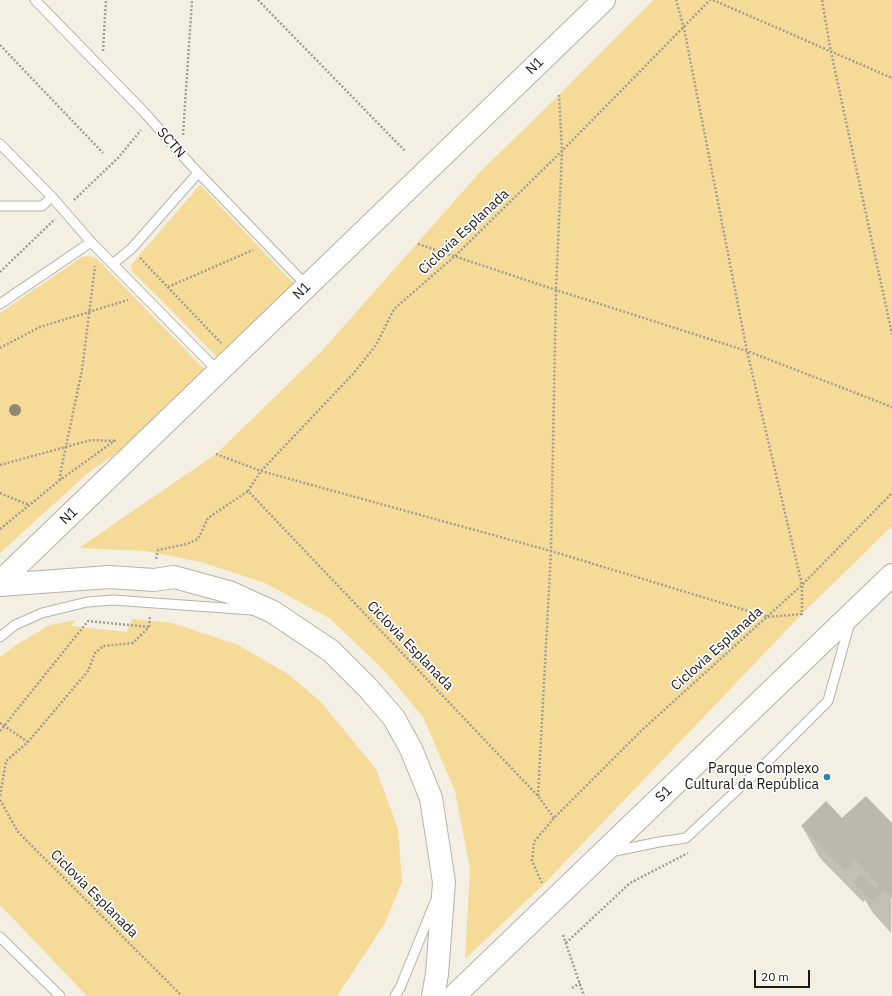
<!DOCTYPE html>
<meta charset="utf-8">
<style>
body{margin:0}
#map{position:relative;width:892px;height:996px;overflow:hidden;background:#f3efe3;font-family:"IBM Plex Sans",sans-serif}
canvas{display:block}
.scale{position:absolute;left:754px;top:970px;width:56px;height:18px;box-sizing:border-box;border:2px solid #1a1814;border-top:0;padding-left:5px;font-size:12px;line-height:14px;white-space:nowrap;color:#1a1814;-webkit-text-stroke:3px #fff;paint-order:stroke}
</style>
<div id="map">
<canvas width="892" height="996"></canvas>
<div class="scale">20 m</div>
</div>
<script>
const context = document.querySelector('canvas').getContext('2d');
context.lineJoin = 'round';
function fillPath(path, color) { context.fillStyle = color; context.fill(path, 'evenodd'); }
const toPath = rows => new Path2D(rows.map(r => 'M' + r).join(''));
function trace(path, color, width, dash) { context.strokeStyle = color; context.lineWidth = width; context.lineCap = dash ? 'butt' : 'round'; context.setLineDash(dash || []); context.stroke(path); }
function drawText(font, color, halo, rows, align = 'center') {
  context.font = font + ' "IBM Plex Sans",sans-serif'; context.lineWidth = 3.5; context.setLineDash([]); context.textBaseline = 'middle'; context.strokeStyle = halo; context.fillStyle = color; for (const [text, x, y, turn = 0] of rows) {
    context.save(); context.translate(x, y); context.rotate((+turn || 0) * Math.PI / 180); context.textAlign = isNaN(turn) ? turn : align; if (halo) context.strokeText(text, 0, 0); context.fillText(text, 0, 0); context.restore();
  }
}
const green = toPath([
 [653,0,892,0,892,526,802,614,543,885,465,959,470,869,455,791,423,717,383,669,329,618,265,583,201,562,146,551,79,548,216,454,321,352,480,172,559,95],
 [200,185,298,288,228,368,132,271,131,265],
 [91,256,96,258,209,374,207,388,88,473,0,553,0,313,82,257],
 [132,619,172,623,238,645,288,674,321,702,376,769,398,829,402,882,385,923,337,996,87,996,0,905,0,657,16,645,50,625,76,620,71,626,127,632]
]);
const shadow = toPath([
 [842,820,892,824,891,933,873,913,865,900,863,902,820,858,802,826]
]);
const building = toPath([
 [866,796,892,823,892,898,883,889,873,902,853,882,861,874,876,889,879,885,856,860,845,871,801,826,826,801,842,818]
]);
const path = toPath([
 [258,0,405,151],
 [713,0,892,78],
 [822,0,831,52,892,334],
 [0,45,103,153],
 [103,51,106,0],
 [183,135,192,0],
 [74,200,118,158,141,130],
 [418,244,556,290,747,351,892,407],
 [140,258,221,343],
 [0,272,55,219],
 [168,287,253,250],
 [0,348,40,327,128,300],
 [216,454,261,471,551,551,768,617,802,614,802,585,747,351,684,28,676,0],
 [0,465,91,440,114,441],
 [60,480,61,470,82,370,95,266],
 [0,493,29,505],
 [0,529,60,480,117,439],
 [156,559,158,550,187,544,198,539,208,518,248,491],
 [149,627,150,616],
 [0,723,28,742],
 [0,731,88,621,149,627],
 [0,796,6,761,28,742,88,671,95,653,103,646,133,643,149,627],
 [538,796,551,551,556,290,562,151,559,95],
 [0,800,18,832,182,996],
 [554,818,538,796,248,491,261,471,353,374,376,345,394,309,455,256,562,151,710,0],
 [542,883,532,861,534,842,554,818,641,731,802,585,892,493],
 [563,935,584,996],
 [566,943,630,883,688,853],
 [572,988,580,983]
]);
const service = toPath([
 [35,0,144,112,190,164,307,286],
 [0,144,52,197,91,242,214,367,216,373],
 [0,206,42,206,52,197],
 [114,263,132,248,198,173],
 [0,304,91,242],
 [0,637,15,625,42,613,87,602,113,600,252,610],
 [610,852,659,842,686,838,769,760,828,701,850,622],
 [0,937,60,996],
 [395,996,400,988,435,902]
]);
const trunk = toPath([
 [0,582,604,0],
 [0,585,109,577,154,580,174,577,229,592,273,612,331,651,368,688,394,718,411,749,431,798,444,882,437,974,433,996],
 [454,996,892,575]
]);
const trees = [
 [15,410]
];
const markers = [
 [827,777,4,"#2f83b3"]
];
const streetNames = [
 ["N1",535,66,-44],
 ["SCTN",171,143,49],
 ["Ciclovia Esplanada",464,232,-43],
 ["N1",302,291,-44],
 ["N1",69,516,-44],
 ["Ciclovia Esplanada",410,646,46],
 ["Ciclovia Esplanada",717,649,-42],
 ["S1",664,794,-44],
 ["Ciclovia Esplanada",94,894,45]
];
const poiNames = [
 ["Parque Complexo",819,769],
 ["Cultural da República",819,785]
];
fillPath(green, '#f6da97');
fillPath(shadow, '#0003');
fillPath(building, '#bcb8ad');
trace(service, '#b7b3a8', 11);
trace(trunk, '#b7b3a8', 24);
trace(path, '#a29f96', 2.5, [2, 2]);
trace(service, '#fff', 9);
trace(trunk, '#fff', 22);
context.fillStyle = '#8f8771';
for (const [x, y] of trees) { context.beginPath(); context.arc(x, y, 6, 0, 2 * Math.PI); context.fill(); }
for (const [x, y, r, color] of markers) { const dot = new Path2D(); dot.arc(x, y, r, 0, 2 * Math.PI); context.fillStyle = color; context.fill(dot); trace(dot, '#fff', 1.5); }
drawText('14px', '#1a1814', '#fff', streetNames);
drawText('14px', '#1a1814', '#fff', poiNames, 'right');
</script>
